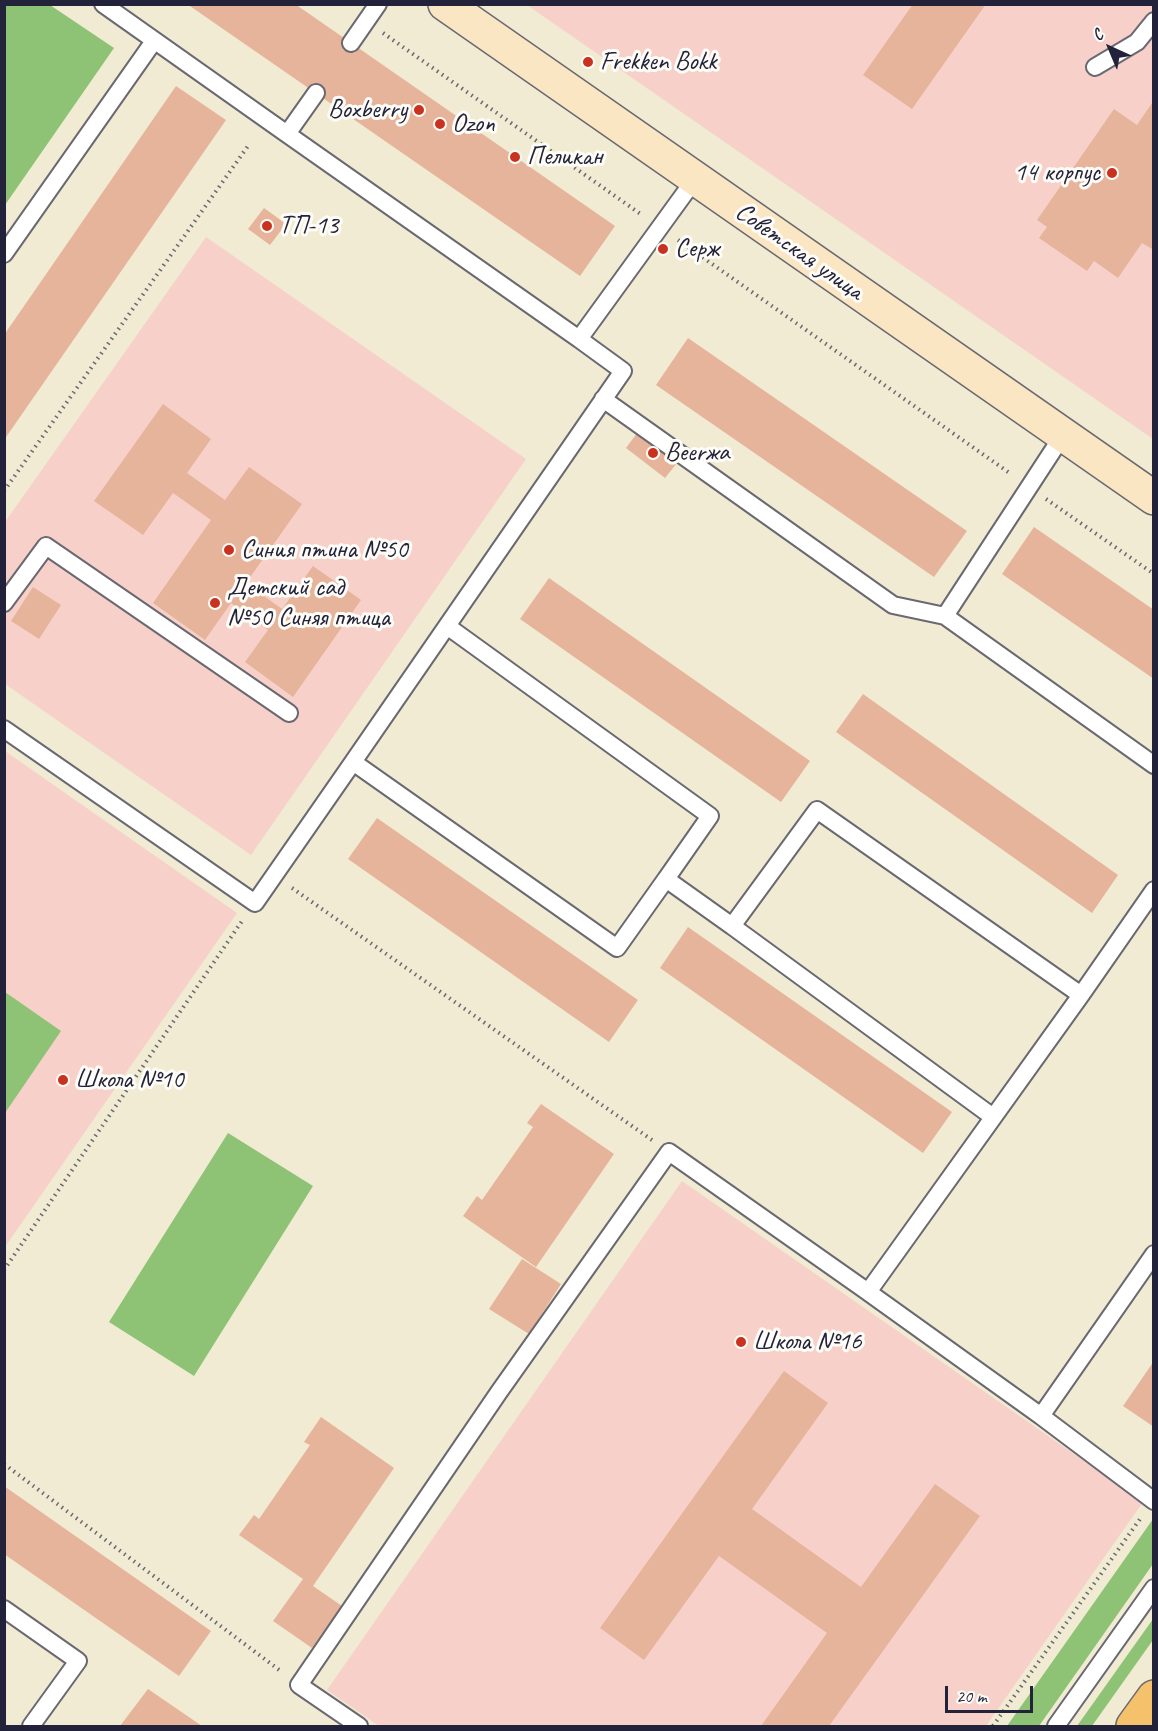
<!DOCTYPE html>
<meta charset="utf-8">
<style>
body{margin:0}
#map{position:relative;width:1158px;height:1731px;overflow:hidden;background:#f0ebd2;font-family:Caveat,sans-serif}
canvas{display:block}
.frame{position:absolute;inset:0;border:6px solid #22223b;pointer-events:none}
.north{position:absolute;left:1080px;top:18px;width:60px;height:60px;-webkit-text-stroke:4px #fdfcf7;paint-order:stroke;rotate:316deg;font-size:16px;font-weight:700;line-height:24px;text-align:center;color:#22223b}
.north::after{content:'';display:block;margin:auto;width:21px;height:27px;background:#22223b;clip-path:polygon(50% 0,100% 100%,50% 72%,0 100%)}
.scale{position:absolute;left:945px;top:1686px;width:88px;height:27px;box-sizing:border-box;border:3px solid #22223b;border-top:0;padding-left:8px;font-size:18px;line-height:21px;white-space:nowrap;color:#22223b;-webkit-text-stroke:4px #fdfcf7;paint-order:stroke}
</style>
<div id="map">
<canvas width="1158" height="1731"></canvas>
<div class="frame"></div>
<div class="north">С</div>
<div class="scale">20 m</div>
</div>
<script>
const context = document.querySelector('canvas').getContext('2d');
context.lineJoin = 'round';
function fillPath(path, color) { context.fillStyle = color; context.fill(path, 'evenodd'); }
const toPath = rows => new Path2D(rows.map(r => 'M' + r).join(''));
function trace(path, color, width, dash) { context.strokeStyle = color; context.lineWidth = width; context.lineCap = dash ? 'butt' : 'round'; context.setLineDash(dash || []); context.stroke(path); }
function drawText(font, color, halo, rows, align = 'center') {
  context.font = font + ' Caveat,sans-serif'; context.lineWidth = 6; context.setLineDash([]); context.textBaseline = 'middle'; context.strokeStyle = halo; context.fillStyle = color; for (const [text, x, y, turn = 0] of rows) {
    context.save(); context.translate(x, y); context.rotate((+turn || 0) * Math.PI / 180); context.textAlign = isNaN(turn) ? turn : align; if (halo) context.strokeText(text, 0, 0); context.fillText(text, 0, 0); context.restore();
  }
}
const built = toPath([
 [527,5,1153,5,1153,439],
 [206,237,526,459,251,855,5,684,5,522],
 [5,751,237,913,5,1247],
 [682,1181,1143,1502,986,1726,379,1726,327,1690]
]);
const green = toPath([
 [5,4,50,5,114,48,5,205],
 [5,992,61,1031,5,1113],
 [228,1133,313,1186,194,1376,109,1322],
 [1153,1519,1153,1564,1039,1726,1007,1726],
 [1153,1619,1153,1640,1092,1726,1077,1726]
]);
const building = toPath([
 [187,4,295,4,615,226,580,276],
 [913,4,986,4,912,109,863,75],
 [176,86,226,120,4,440,4,335],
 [1154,100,1154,250,1142,243,1118,278,1094,261,1087,271,1039,238,1047,227,1037,220,1114,109,1137,125],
 [264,208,286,224,270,245,248,229],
 [688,338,967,531,934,577,656,385],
 [163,404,211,439,187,473,225,500,249,467,302,504,246,583,282,609,313,566,361,600,293,697,245,662,268,630,231,603,205,640,153,603,211,520,173,493,143,535,94,501],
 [640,429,681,458,665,478,626,448],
 [1034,527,1154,610,1154,679,1002,574],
 [549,578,810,761,781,802,520,619],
 [33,587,61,605,39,639,11,621],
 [863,694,1118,875,1092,913,836,732],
 [377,818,638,1000,609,1042,348,859],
 [688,927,952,1112,923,1153,660,968],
 [541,1104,614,1154,536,1267,463,1216,477,1196,482,1200,533,1127,527,1123],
 [522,1259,561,1284,529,1334,489,1309],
 [1154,1361,1154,1427,1123,1406],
 [784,1371,828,1403,752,1509,861,1587,935,1484,980,1516,829,1726,761,1726,827,1633,719,1556,644,1660,600,1628],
 [321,1417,394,1468,313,1586,342,1606,312,1648,273,1621,303,1579,239,1535,254,1515,259,1519,310,1445,304,1442],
 [4,1486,211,1631,179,1676,4,1554],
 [148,1689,202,1726,120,1726]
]);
const path = toPath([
 [383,33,642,215],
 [678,240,1011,474],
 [4,491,248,146],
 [1046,499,1154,574],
 [292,888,652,1140],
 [4,1270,242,921],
 [4,1464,282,1672],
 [993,1726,1140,1519]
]);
const service = toPath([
 [103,4,287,134,316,93],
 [351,43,378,4],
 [1095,67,1137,42,1154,21],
 [287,134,579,339,695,179],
 [4,254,154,41],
 [603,399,893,605,945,616,1154,765],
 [4,603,46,546,289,713],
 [945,616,1063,435],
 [447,626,710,816,666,879],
 [4,729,255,903,353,762,617,948,666,879,732,926,817,810,1081,995],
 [353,762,623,371,579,339],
 [1154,890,1081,995,868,1292,1041,1416,1154,1501],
 [732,926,993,1117],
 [1041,1416,1154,1254],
 [4,1609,78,1661,31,1726],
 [359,1726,299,1685,499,1392,669,1152,868,1292],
 [1056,1726,1154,1588]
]);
const secondary = toPath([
 [445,4,1154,498]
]);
const primary = toPath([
 [1133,1726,1154,1697]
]);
const markers = [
 [588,62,6,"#c8321e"],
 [419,110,6,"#c8321e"],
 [440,124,6,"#c8321e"],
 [515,157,6,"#c8321e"],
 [1112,173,6,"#c8321e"],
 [267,226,6,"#c8321e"],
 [663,249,6,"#c8321e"],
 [653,453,6,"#c8321e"],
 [229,550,6,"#c8321e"],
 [215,603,6,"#c8321e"],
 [63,1080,6,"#c8321e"],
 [741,1342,6,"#c8321e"]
];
const poiNames = [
 ["Frekken Bokk",600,62],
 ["Boxberry",407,110,"right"],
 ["Ozon",452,124],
 ["Пеликан",527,157],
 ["14 корпус",1100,173,"right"],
 ["ТП-13",279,226],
 ["Серж",675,249],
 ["Beerжа",665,453],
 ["Синия птина №50",241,550],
 ["Детский сад",227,588],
 ["№50 Синяя птица",227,618],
 ["Школа №10",75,1080],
 ["Школа №16",753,1342]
];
const streetNames = [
 ["Советская улица",799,252,35]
];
fillPath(built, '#f7d1c9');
fillPath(green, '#8ec376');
fillPath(building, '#e6b49b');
trace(service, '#6a6870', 20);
trace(secondary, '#6a6870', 36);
trace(primary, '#6a6870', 36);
trace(path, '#6a6870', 4, [1.5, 4.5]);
trace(service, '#fff', 16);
trace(secondary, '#fbe6c4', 33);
trace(primary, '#f5c16b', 33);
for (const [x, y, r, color] of markers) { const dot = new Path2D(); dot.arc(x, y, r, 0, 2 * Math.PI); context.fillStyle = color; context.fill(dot); trace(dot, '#fdfcf7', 2); }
drawText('26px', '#22223b', '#fdfcf7', poiNames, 'left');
drawText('26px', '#22223b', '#fdfcf7', streetNames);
</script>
